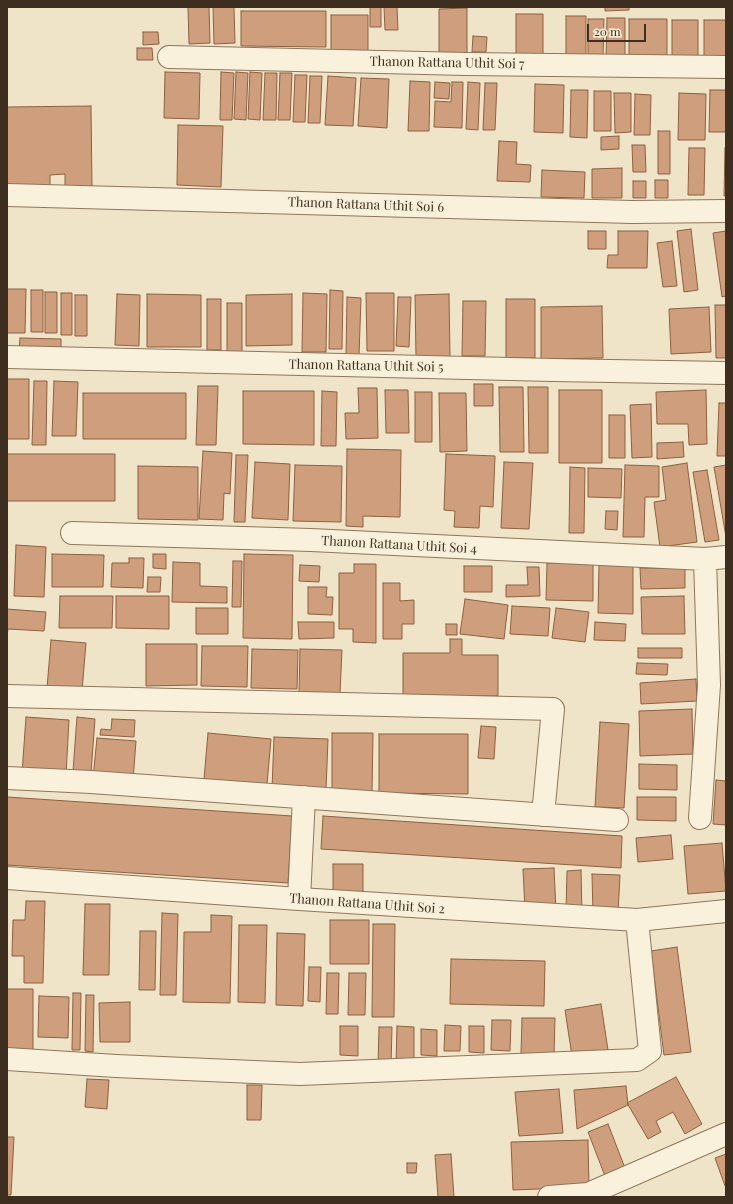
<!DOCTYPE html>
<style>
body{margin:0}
#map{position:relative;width:733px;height:1204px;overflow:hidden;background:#f0e4c8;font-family:"Playfair Display",serif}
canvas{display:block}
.frame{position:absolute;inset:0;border:8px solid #3d2e20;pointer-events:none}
.scale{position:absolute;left:587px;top:24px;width:59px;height:18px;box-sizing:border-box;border:2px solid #3d2e20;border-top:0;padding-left:5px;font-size:12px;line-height:14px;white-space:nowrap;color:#3d2e20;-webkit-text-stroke:3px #f7eed8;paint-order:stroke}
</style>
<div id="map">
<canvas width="733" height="1204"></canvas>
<div class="frame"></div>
<div class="scale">20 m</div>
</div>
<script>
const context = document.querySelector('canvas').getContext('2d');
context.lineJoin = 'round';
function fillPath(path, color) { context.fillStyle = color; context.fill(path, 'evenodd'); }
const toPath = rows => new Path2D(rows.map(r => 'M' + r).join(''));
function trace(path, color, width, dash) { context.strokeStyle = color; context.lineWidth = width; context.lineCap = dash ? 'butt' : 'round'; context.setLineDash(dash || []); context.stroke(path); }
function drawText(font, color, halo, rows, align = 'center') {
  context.font = font + ' "Playfair Display",serif'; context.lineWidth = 3.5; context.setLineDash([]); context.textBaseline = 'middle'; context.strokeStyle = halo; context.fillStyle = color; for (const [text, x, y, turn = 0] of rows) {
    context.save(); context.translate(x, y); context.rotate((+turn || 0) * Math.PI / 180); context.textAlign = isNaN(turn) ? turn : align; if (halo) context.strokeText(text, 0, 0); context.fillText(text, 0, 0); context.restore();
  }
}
const building = toPath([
 [188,7,209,7,210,43,189,44,188,7],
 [213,7,234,7,235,43,214,44,213,7],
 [370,7,381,7,381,27,370,27,370,7],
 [384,7,397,7,398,30,385,30,384,7],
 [605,7,629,7,629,10,605,11,605,7],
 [467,8,467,53,439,53,439,9,467,8],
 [241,11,326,11,326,47,241,46,241,11],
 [516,14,543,14,543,58,516,58,516,14],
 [331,15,368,15,368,52,331,52,331,15],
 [566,16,586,16,586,55,566,55,566,16],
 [607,18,625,18,625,57,606,57,607,18],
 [588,19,604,19,603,58,588,58,588,19],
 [629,19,667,19,667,57,629,57,629,19],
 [672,20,698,20,698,61,672,61,672,20],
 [704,20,726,20,726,62,704,62,704,20],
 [143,32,158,32,159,44,143,45,143,32],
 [473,36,487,37,486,52,472,52,473,36],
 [137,48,152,48,153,60,137,60,137,48],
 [165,72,200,73,199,119,164,118,165,72],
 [221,72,234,73,232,120,220,120,221,72],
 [236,72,248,73,246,120,234,119,236,72],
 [250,72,262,73,260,120,248,119,250,72],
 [265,73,277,73,276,120,263,120,265,73],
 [280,73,292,73,290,120,278,120,280,73],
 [295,75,307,75,305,122,293,122,295,75],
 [310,76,322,76,320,123,308,123,310,76],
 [328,76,356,78,353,126,325,125,328,76],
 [361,78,389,79,387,128,358,126,361,78],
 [410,81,430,82,429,131,408,131,410,81],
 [435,82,450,83,449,99,434,98,435,82],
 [452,82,463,82,462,128,434,127,435,101,451,102,452,82],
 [468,82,480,83,478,130,466,129,468,82],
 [485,83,497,83,495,130,483,130,485,83],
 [535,84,564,85,563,133,534,132,535,84],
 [571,90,588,90,587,138,570,137,571,90],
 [710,90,726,90,726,132,709,132,710,90],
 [594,91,611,91,611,131,594,131,594,91],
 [614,93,631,93,631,132,615,133,614,93],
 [679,93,706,94,705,140,678,140,679,93],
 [635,94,651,95,650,135,634,135,635,94],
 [91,106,92,188,65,189,65,174,50,175,50,186,7,187,7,107,91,106],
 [178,125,223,126,221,187,177,185,178,125],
 [658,131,670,131,670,174,658,174,658,131],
 [619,136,619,149,601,150,601,137,619,136],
 [499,141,517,142,516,164,531,165,530,182,497,181,499,141],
 [632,145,645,145,646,172,633,172,632,145],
 [689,148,705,148,704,195,688,195,689,148],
 [725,148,726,148,726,196,724,196,725,148],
 [622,168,622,198,592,198,592,169,622,168],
 [542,170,585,172,584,198,541,197,542,170],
 [655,180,668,180,668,198,655,198,655,180],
 [633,181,646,181,646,198,633,198,633,181],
 [691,229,698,290,684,292,677,231,691,229],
 [588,231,606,231,606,249,588,249,588,231],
 [618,231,648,231,647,268,607,268,608,255,618,255,618,231],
 [726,231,726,296,722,297,713,233,726,231],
 [672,241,677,286,663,287,657,243,672,241],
 [7,289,26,289,25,333,7,333,7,289],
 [31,290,43,290,43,332,31,332,31,290],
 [330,290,343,291,342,349,329,349,330,290],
 [45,292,57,292,57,333,45,333,45,292],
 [61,293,72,293,72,335,61,335,61,293],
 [303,293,327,294,326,352,302,352,303,293],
 [366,293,394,293,394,351,367,351,366,293],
 [117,294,140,295,139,346,115,345,117,294],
 [147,294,201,295,201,347,147,347,147,294],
 [292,294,292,345,246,346,246,295,292,294],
 [449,294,450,357,416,357,415,295,449,294],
 [75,295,87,295,87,336,75,336,75,295],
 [347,297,361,298,359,356,346,356,347,297],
 [398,297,411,297,409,347,396,346,398,297],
 [207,299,221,299,221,350,207,350,207,299],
 [506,299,535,299,535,358,506,358,506,299],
 [463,301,486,301,485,356,462,356,463,301],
 [227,303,242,303,242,353,227,353,227,303],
 [715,305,726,305,726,358,716,358,715,305],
 [602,306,603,358,541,359,541,307,602,306],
 [709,307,711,352,671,354,669,309,709,307],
 [20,338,61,339,61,351,19,350,20,338],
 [7,379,29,379,29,439,7,439,7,379],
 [34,381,47,381,46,445,32,445,34,381],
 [54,381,78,382,76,436,52,436,54,381],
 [474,384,493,384,493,406,474,406,474,384],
 [198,386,218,386,216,445,196,445,198,386],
 [499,387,523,387,524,452,500,452,499,387],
 [528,387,548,387,548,453,529,453,528,387],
 [358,388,377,388,378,438,346,439,345,413,359,413,358,388],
 [385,390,408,390,409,433,386,433,385,390],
 [559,390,602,390,602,463,559,463,559,390],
 [706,390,707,444,689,445,688,424,657,424,656,392,706,390],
 [243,391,314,391,314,445,243,444,243,391],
 [322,391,337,392,336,446,321,446,322,391],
 [415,392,432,392,432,442,415,442,415,392],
 [83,393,186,393,186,439,83,439,83,393],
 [439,393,466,393,467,451,440,452,439,393],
 [719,403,726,403,726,456,717,456,719,403],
 [651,404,652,457,632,458,630,405,651,404],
 [609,415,625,415,625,458,609,458,609,415],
 [683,442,684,457,657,459,657,443,683,442],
 [347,449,401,450,400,517,363,516,363,527,346,526,347,449],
 [203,451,232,453,230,494,224,493,223,520,199,519,203,451],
 [7,454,115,454,115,501,7,501,7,454],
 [446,454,495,456,493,507,480,506,479,528,454,527,455,511,444,510,446,454],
 [236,455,248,455,245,522,234,522,236,455],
 [255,462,290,464,288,520,252,518,255,462],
 [504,462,533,463,529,529,501,528,504,462],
 [687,463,697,542,660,547,654,502,666,500,662,467,687,463],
 [295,465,342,466,341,522,293,521,295,465],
 [625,465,659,466,659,497,645,497,644,537,623,537,625,465],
 [726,465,726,537,714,467,726,465],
 [138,466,198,467,198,520,138,519,138,466],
 [570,467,585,468,584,533,569,533,570,467],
 [588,468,622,469,621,498,588,497,588,468],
 [707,470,719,540,705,542,693,472,707,470],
 [606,511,618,511,617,530,605,529,606,511],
 [16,545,46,547,44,597,14,596,16,545],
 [52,554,104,555,103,587,52,587,52,554],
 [153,554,166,554,166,569,153,568,153,554],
 [244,554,293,555,292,639,243,638,244,554],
 [129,558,144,558,143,588,111,587,112,563,129,563,129,558],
 [233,561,242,561,241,607,232,607,233,561],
 [173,562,200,563,200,586,227,587,227,603,172,602,173,562],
 [547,563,593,564,593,601,546,600,547,563],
 [354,564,376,564,376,643,353,642,353,629,339,629,339,573,354,573,354,564],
 [599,564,633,564,633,614,598,613,599,564],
 [300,565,320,566,319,582,299,581,300,565],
 [464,566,492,566,492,592,464,592,464,566],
 [527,567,539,567,540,596,506,597,506,585,528,585,527,567],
 [640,568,685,568,685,588,641,589,640,568],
 [148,577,161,577,160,592,147,592,148,577],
 [383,583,400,583,400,601,414,600,414,624,402,624,402,639,383,639,383,583],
 [308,587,327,587,326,597,333,597,332,615,308,614,308,587],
 [60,596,113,596,112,628,59,628,60,596],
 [116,596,169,596,169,629,116,628,116,596],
 [684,596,685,634,642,634,641,597,684,596],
 [465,599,508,605,504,639,460,634,465,599],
 [512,606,550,608,548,636,510,634,512,606],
 [196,608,228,608,228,634,196,634,196,608],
 [556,608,589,612,585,642,552,638,556,608],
 [7,609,46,612,44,631,8,629,7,636,7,609],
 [298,622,334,622,334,638,299,639,298,622],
 [595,622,626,624,625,641,594,640,595,622],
 [446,624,457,624,457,635,446,635,446,624],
 [450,639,462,639,462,655,498,655,498,696,403,695,403,653,450,653,450,639],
 [51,640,86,643,82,691,47,688,51,640],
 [146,644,197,644,197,685,146,686,146,644],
 [202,646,248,646,247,687,201,686,202,646],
 [638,648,682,648,682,658,638,658,638,648],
 [252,649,298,650,297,689,251,688,252,649],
 [300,649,342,650,340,693,299,692,300,649],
 [637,663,668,664,667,675,636,674,637,663],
 [696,679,697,701,641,704,640,683,696,679],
 [692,709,693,754,640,756,639,711,692,709],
 [26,717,69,720,66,775,22,773,26,717],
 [77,717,95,719,91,773,73,771,77,717],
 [112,719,135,720,134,737,100,735,101,729,111,730,112,719],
 [600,722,629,724,624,808,595,807,600,722],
 [481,726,496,727,494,759,478,758,481,726],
 [208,733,271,739,267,784,204,779,208,733],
 [332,733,373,733,372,793,332,793,332,733],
 [379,734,468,734,468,794,379,793,379,734],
 [274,737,328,739,326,790,272,789,274,737],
 [97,738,136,741,133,781,93,778,97,738],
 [639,764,677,765,677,790,639,789,639,764],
 [716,780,726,781,726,825,713,824,716,780],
 [7,797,292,816,288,883,7,865,7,797],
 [637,797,676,797,676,821,637,820,637,797],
 [323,816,622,836,621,868,321,849,323,816],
 [671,835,673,859,638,862,636,838,671,835],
 [722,843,726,891,688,894,684,846,722,843],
 [333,864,363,864,363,895,333,895,333,864],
 [554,868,556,911,525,909,523,869,554,868],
 [581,870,582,915,566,912,567,871,581,870],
 [592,874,620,875,618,914,593,914,592,874],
 [26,901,45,901,43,983,24,983,24,956,12,956,13,920,25,920,26,901],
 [85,904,110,904,109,975,83,975,85,904],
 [162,913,178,914,176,995,160,995,162,913],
 [211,915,232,916,230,1003,183,1002,184,932,211,932,211,915],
 [330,920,369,920,369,964,330,964,330,920],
 [373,924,395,924,394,1017,372,1017,373,924],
 [239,925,267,925,265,1003,238,1002,239,925],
 [140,931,156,931,155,990,139,990,140,931],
 [277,933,305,934,303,1006,276,1005,277,933],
 [677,947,691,1052,664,1055,651,951,677,947],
 [451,959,545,961,544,1006,450,1004,451,959],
 [309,967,321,967,320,1002,308,1001,309,967],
 [327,973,339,973,338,1014,326,1014,327,973],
 [349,973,366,973,365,1015,348,1015,349,973],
 [7,989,33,989,33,1057,7,1057,7,989],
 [73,993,81,993,80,1050,72,1050,73,993],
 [86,995,94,995,93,1052,85,1051,86,995],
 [39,996,69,997,68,1038,38,1037,39,996],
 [130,1002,130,1042,100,1042,99,1003,130,1002],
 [601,1004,608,1050,572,1056,565,1010,601,1004],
 [522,1018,555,1018,554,1055,521,1054,522,1018],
 [492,1020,511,1020,510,1051,491,1050,492,1020],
 [445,1025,461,1026,460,1051,444,1051,445,1025],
 [340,1026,358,1026,358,1056,340,1055,340,1026],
 [397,1026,414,1027,414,1064,396,1063,397,1026],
 [469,1026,484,1026,484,1053,469,1052,469,1026],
 [379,1027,392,1027,391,1066,378,1065,379,1027],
 [421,1029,437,1030,437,1056,421,1055,421,1029],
 [676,1077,702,1124,685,1134,673,1112,656,1121,661,1132,648,1139,627,1103,676,1077],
 [87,1079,109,1080,107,1109,85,1107,87,1079],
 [247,1085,262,1085,261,1120,247,1120,247,1085],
 [626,1086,628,1105,577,1129,574,1090,626,1086],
 [559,1089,563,1133,519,1136,515,1092,559,1089],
 [608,1124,625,1168,605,1176,588,1132,608,1124],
 [7,1137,14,1137,11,1195,7,1195,7,1137],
 [588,1140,589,1187,513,1190,511,1142,588,1140],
 [451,1154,454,1197,438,1197,435,1155,451,1154],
 [726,1154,726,1185,725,1186,715,1158,726,1154],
 [407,1163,417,1163,416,1173,407,1173,407,1163]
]);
const minor = toPath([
 [169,57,466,64,726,67],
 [7,195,632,212,726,211],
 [7,357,552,370,726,373],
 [72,533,311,540,705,559,726,557],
 [7,696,553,709,543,815],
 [7,778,91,782,617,820],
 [700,818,709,685,705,559],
 [7,878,299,899,637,920,726,911],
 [299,899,304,797],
 [7,1059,116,1066,300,1074,637,1060,650,1051,637,920],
 [549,1197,588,1194,726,1134]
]);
const streetNames = [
 ["Thanon Rattana Uthit Soi 7",447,63,1],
 ["Thanon Rattana Uthit Soi 6",366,205,2],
 ["Thanon Rattana Uthit Soi 5",366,366,1],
 ["Thanon Rattana Uthit Soi 4",399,545,3],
 ["Thanon Rattana Uthit Soi 2",367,904,4]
];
fillPath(building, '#cf9f7d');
trace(building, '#8d5f41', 1);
trace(minor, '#8d765c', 24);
trace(minor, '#faf1dc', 22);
drawText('13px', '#3d2e20', '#f7eed8', streetNames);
</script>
